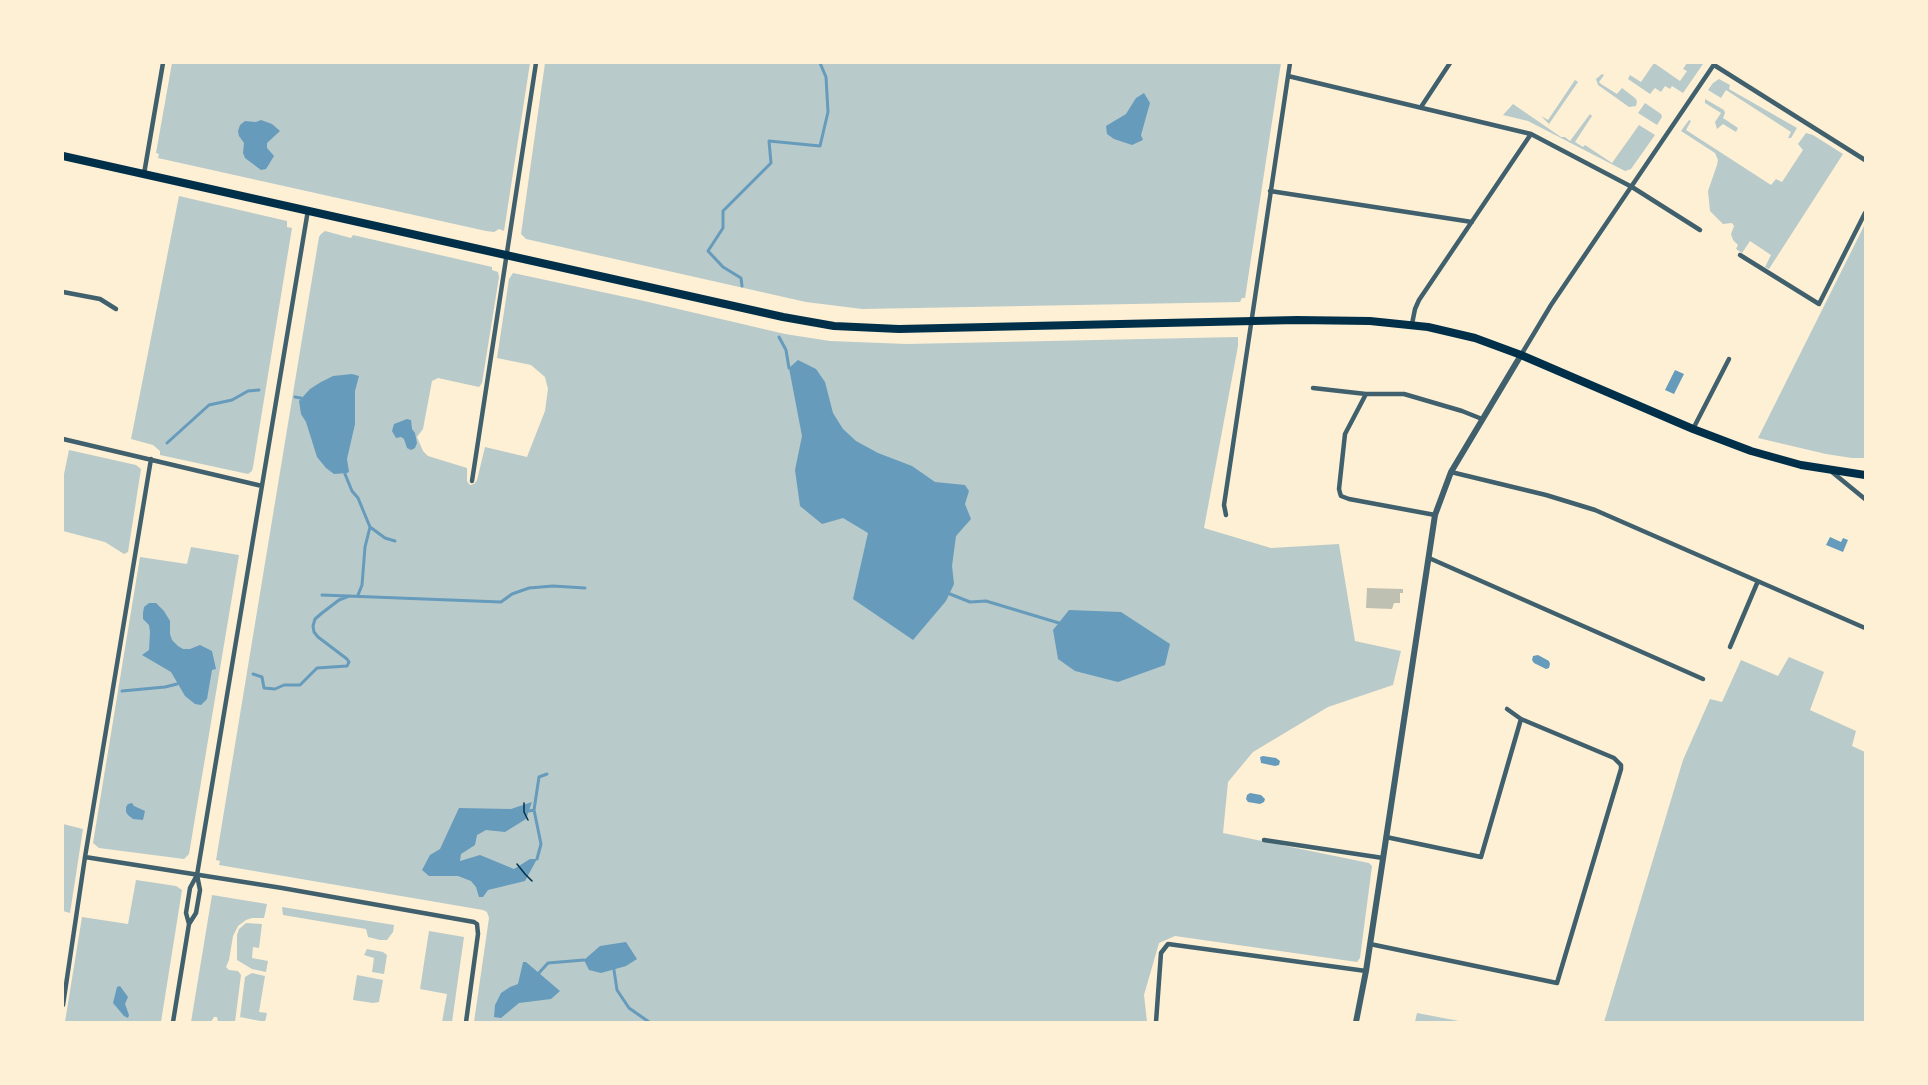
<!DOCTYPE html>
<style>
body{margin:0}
#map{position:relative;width:1928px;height:1085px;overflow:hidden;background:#fdf0d5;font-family:"Varela Round",sans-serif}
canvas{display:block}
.frame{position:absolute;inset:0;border:64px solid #fdf0d5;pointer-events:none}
</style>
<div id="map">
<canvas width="1928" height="1085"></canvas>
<div class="frame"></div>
</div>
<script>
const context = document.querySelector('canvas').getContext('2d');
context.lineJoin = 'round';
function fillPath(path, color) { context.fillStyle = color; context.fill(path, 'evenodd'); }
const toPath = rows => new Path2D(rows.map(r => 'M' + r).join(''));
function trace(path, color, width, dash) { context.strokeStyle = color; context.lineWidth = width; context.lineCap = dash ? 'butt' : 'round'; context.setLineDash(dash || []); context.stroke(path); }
const green = toPath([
 [172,63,530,63,504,231,499,229,494,232,486,231,158,158,159,154,156,153],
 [545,63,1281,63,1245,298,1242,298,1240,302,862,309,806,302,526,239,521,234],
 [1654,63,1680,81,1687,71,1683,69,1687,63,1703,64,1683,93,1672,86,1670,89,1665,86,1661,92,1655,88,1650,94,1628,79,1630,75,1641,82],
 [1602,74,1604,75,1599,82,1601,84,1617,94,1622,88,1635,98,1637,101,1636,106,1629,107,1598,85,1596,79],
 [1719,79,1730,85,1729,89,1797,128,1791,138,1788,138,1791,132,1726,90,1721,98,1708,90,1713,83],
 [1575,80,1578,82,1549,124,1541,116,1548,120],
 [1705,99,1724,110,1725,113,1723,118,1738,128,1736,132,1723,124,1717,129,1715,122,1721,113,1705,103],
 [1645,103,1661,114,1662,117,1657,125,1638,113],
 [1513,104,1561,137,1565,137,1570,141,1590,114,1592,116,1575,142,1583,147,1585,145,1612,163,1639,125,1655,135,1631,169,1625,171,1528,121,1503,115],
 [1689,120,1691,121,1686,130,1771,185,1776,179,1782,182,1803,150,1798,144,1806,133,1813,135,1843,154,1769,269,1765,267,1771,255,1750,241,1742,253,1736,249,1738,245,1733,240,1731,234,1734,226,1732,223,1723,224,1710,211,1708,191,1717,165,1718,160,1715,153,1681,131],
 [179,196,287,221,287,227,292,228,253,467,252,471,248,474,160,455,160,451,153,445,131,439],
 [1865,224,1865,458,1852,458,1826,454,1758,438],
 [325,231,351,238,353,235,492,267,492,270,498,272,499,277,482,383,479,387,438,378,432,381,423,429,417,437,423,451,428,456,467,468,467,481,470,485,474,484,477,480,485,447,527,457,545,411,548,389,545,377,531,365,497,358,509,279,513,273,644,301,785,334,830,341,907,344,1238,337,1238,346,1204,528,1271,548,1339,544,1355,641,1401,651,1393,685,1328,707,1253,752,1228,782,1223,833,1369,863,1372,866,1360,958,1357,962,1175,936,1159,943,1144,995,1147,1022,474,1022,489,918,487,912,483,910,219,865,220,861,216,860,300,351,319,237,321,234],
 [69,450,136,465,141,469,128,552,124,554,105,542,63,531,63,479],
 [191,547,239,555,189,854,184,859,99,848,93,843,140,557,187,564],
 [1789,657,1824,672,1810,710,1856,731,1852,746,1865,752,1865,1022,1604,1022,1683,760,1710,699,1722,702,1741,660,1778,676],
 [63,824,83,829,70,913,63,911],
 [136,880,176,886,182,890,161,1022,65,1022,82,917,128,924],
 [212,895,267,904,264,918,252,918,246,920,238,926,233,936,229,960,226,967,229,970,238,971,241,975,235,1022,218,1022,217,1017,214,1017,211,1022,191,1022],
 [282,907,394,925,393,932,387,940,380,940,368,937,366,929,283,915],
 [246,923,262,924,259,948,253,947,252,958,268,961,266,972,252,969,237,960,237,935,239,929],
 [429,931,464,937,452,1022,442,1022,447,994,420,989],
 [367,949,383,952,387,955,384,974,372,972,374,958,364,955],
 [252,973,265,976,259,1012,267,1013,265,1022,240,1017,245,977],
 [357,975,383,980,379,1002,373,1003,353,1000],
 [1417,1013,1464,1022,1415,1022]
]);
const water = toPath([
 [1144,93,1150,103,1141,135,1143,140,1132,145,1114,139,1107,134,1106,126,1126,114,1136,98],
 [261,120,272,124,280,131,267,143,267,148,274,156,266,169,261,170,245,158,243,153,244,143,239,136,238,131,240,125,245,121,256,122],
 [798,360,816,369,825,382,833,413,843,429,856,441,878,453,912,466,935,482,965,485,969,491,965,504,971,519,956,536,952,566,954,584,946,601,913,640,853,599,868,533,843,518,822,524,800,506,795,470,802,436,789,368],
 [1675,370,1684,374,1674,394,1665,390],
 [352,374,359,376,355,391,355,424,347,459,349,472,347,473,334,474,326,468,317,457,306,422,301,414,299,401,310,389,321,382,333,376],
 [407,419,411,420,412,429,415,433,417,443,415,448,411,450,407,448,404,439,401,437,396,438,392,431,394,424],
 [1830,537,1841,542,1843,538,1848,540,1843,552,1826,545],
 [149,603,156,603,164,611,170,621,170,634,172,640,178,646,183,649,190,649,200,645,212,651,216,669,212,670,207,699,201,705,195,704,185,696,171,672,142,655,149,650,150,632,149,625,143,619,143,613,144,607],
 [1069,610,1121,612,1170,644,1165,665,1118,682,1075,671,1058,659,1053,630],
 [1538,655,1549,661,1550,664,1549,668,1546,669,1534,663,1532,660,1533,656],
 [1263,756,1276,758,1280,761,1279,765,1275,766,1261,763,1260,757],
 [1250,793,1261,795,1265,799,1264,802,1260,804,1248,802,1246,799,1247,795],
 [532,802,526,819,505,832,486,830,477,835,475,845,461,854,460,861,480,855,514,869,530,859,537,859,525,881,488,890,483,897,479,897,476,887,471,881,458,876,429,876,422,870,430,855,440,849,459,808,511,809],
 [132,803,134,806,145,811,143,820,133,819,128,815,126,812,126,807,128,804],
 [626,942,637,959,626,966,601,973,589,970,584,960,600,946],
 [523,962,526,962,560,991,551,999,519,1003,501,1018,494,1017,495,1005,501,993,510,987,518,984],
 [120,986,128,997,125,1004,129,1015,128,1018,124,1016,113,1003,117,987]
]);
const stream = toPath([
 [742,286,741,278,723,267,708,251,723,228,723,211,771,163,769,141,820,146,828,112,826,77,820,63],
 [779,337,786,350,789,368],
 [295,397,301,398],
 [167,443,209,405,232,400,248,391,259,390],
 [345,474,352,491,358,498,370,527,385,538,395,541],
 [950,594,970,602,986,601,1059,623],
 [322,595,501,602,512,594,529,588,553,586,585,588],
 [358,595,362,585,365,547,370,527],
 [253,674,262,677,264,688,275,689,284,685,300,685,317,668,347,666,349,662,347,659,318,637,314,632,313,626,315,619,322,613,339,600,349,596],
 [122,691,165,687,177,684],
 [534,810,539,777,547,774],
 [529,811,534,810,541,844,537,859],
 [614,970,617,990,629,1008,649,1022],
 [538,974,548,963,584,960]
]);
const building = toPath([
 [1367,588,1403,589,1403,593,1400,593,1400,603,1394,603,1392,609,1366,608]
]);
const path = toPath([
 [524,803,524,812,528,820],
 [517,864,525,874,532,881]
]);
const minor = toPath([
 [1714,65,1865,160],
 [1288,76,1531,134,1632,187,1700,230],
 [1421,107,1450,63],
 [144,174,163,63],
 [1270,191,1472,222],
 [1740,255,1819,304,1865,213],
 [63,292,100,299,116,309],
 [1412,324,1415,309,1419,300,1531,134],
 [1521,355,1551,305,1715,63],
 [1313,388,1366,394,1404,394,1462,411,1482,419],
 [1366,394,1345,434,1339,489,1340,493,1341,496,1349,499,1435,515],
 [1693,429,1729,359],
 [63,439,262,486],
 [1451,472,1546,495,1595,510,1865,628],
 [1832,472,1865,499],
 [472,481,536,63],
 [1226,515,1224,505,1290,63],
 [1429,558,1703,679],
 [1730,647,1758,581],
 [1386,837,1481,857,1521,719],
 [1264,840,1383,858],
 [85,857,282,888,474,922,477,924,478,934,466,1022],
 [189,924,196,913,200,890,197,875,308,210],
 [1370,944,1557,983,1621,769,1621,765,1614,758,1521,719,1507,709],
 [63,1005,85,857,151,459],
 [173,1022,189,924,186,913,190,888,197,875],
 [1156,1022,1161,953,1168,944,1366,971]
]);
const tertiary = toPath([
 [1356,1022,1366,971,1435,515,1451,472,1521,355]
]);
const primary = toPath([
 [63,156,783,317,834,326,899,329,1297,320,1370,321,1428,327,1475,338,1521,355,1693,429,1751,451,1801,465,1865,475]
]);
fillPath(green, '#b9caca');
fillPath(water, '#669bbc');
trace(stream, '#669bbc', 3);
fillPath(building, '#bec0b2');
trace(path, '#003049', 1.5);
trace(minor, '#3f606c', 4.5);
trace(tertiary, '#3f606c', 6);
trace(primary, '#003049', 8);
</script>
